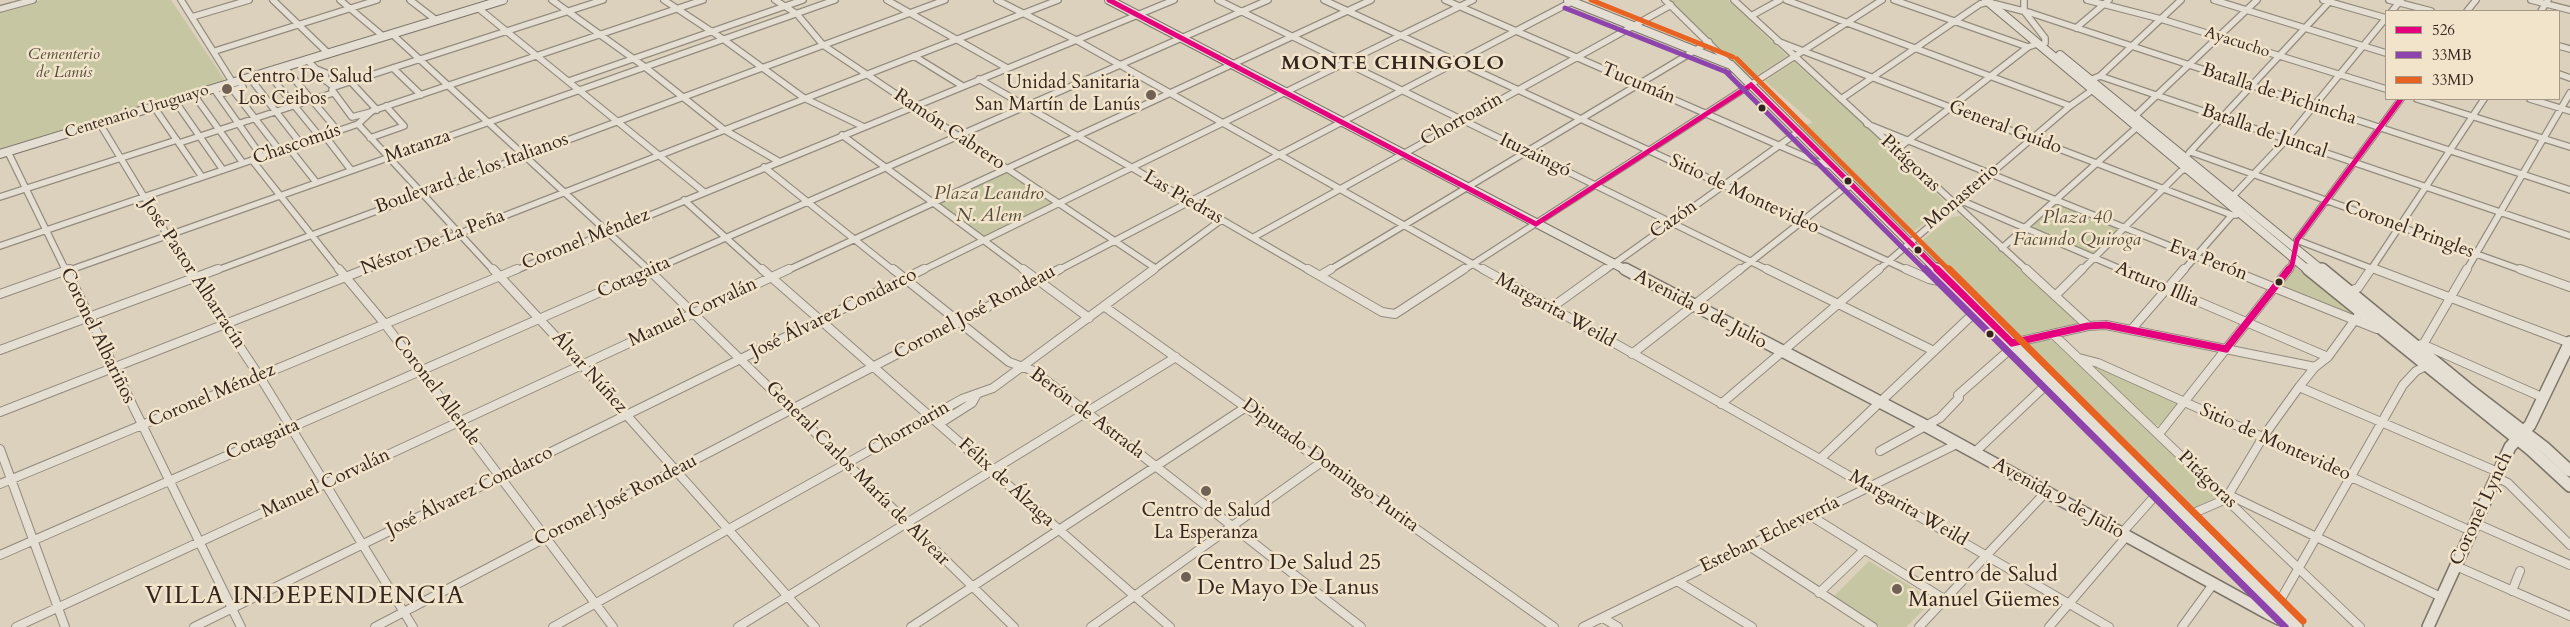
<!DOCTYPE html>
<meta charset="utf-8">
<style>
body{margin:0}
#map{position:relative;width:2570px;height:627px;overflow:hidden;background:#dcd1bc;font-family:Cardo,serif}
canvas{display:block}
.legend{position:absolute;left:2385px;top:10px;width:175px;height:90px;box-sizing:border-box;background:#f1e4cb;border:1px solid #a59886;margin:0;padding:6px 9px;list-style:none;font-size:15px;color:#34261e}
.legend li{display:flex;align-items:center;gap:10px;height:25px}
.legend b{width:25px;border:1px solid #a59886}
</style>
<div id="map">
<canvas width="2570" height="627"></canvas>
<ul class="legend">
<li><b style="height:6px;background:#e5007d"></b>526</li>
<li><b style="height:6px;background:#8e44ad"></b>33MB</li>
<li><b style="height:6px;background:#e86222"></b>33MD</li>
</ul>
</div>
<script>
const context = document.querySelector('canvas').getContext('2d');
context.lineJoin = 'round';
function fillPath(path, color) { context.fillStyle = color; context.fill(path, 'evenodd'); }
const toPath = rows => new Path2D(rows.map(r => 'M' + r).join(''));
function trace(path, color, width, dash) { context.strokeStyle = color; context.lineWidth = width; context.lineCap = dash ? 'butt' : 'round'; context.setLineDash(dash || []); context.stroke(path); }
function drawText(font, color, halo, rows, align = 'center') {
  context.font = font + ' Cardo,serif'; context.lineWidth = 5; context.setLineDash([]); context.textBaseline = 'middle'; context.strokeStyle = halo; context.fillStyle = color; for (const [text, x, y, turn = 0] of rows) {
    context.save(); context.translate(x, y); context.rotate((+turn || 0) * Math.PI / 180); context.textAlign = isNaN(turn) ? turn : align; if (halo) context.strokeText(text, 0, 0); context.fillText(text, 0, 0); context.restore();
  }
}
const green = toPath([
 [41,0,171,0,226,82,0,152,0,12],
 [1667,0,1728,0,1787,56,1757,75,1745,75],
 [1794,62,1881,140,1943,200,1944,206,1913,232,1904,232,1798,125,1813,123,1765,81],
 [1006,168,1058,203,984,239,933,202],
 [2055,200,2125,228,2094,258,2024,228],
 [1961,216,2075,320,2076,324,2012,337,1916,245,1952,217],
 [2297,266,2354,312,2346,314,2280,286],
 [2047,340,2053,341,2214,494,2215,498,2189,510,2186,509,2021,346],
 [2097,366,2180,402,2163,425,2154,425,2094,370],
 [1869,561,1933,600,1906,627,1880,627,1833,597]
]);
const streetFar1 = toPath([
 [181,0,233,83],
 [273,0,329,54],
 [340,0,384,37],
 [410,0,436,20],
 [552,0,645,67,723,129,778,161],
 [664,0,723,39,804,98,862,126],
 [775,0,797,14,823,45,1155,268],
 [887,0,1007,68],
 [997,0,1076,40,1485,271],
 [1218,0,1770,271],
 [1324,0,1909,271],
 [1445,0,1817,162,1832,166],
 [1665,0,1731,65],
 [1734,0,2028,271],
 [1786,0,2070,106],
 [1894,0,2028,47],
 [2024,0,2024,11,2045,38,2045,43],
 [2087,0,2161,19,2386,89],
 [2214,0,2386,53],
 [2323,0,2386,18],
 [2389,0,2431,11],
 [2531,0,2570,10],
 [478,8,704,192],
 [0,9,33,0],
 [2392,11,2401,0],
 [2467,11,2476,0],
 [2541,11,2548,0],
 [1751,16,1780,0],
 [192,17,249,0],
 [2076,28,2109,0],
 [392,34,650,271],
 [1777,41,2232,215],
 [2559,46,2570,49],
 [215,51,377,0],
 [914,56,961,85],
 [307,60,316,69,326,73,325,80,334,87],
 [284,67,338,131],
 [393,68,421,95],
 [267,72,320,137],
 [2559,74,2570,78],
 [2100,76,2570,236],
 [250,78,301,144],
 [979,79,1310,271],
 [2090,80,2100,76,2181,0],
 [569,81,803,0],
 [351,82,377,110],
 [334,87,603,0],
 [214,89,262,157],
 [233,90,280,151],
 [332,90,352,117,371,112],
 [194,95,243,163],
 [218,95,243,87,239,81],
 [1841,99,1980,4,1988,2,2031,13,2570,190],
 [2417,99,2570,147],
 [2530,99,2570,111],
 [175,101,223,170],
 [154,107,202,177],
 [2135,116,2257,0],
 [100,124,189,271],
 [358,124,494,271],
 [1867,124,2232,271],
 [842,135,1025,271],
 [325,136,351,170],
 [370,138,404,126,386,106],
 [179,143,333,93],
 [289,148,316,182],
 [1896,150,2028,47,2037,44],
 [8,152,66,271],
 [2191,152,2524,271],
 [2189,153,2331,0],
 [252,160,340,271],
 [764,167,894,271],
 [2233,196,2286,140,2386,18],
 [0,197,177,140],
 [684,200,763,271],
 [1960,200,2125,271],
 [1254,237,1671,5],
 [2297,240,2378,271],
 [0,246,358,124,372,111,703,0],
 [2002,248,2136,128],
 [67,271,835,0],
 [215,271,945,0],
 [363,271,1058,0],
 [514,271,1174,0],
 [650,271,1268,0],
 [786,271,1371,0],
 [921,271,1473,0],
 [1057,271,1575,0],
 [1152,271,1221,220],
 [1328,271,1709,42],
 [1462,271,1882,0],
 [1604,271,1798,132],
 [1739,271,1843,189,1852,186],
 [1877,271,2070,106,2091,91],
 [2081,271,2181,171,2187,169],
 [2183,271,2232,215,2236,215],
 [2288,271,2292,265,2297,240,2401,99],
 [2370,271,2484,99],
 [2466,271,2570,93]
]);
const street = toPath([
 [66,269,241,627],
 [188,269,260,377,413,627],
 [339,269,385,324,613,627],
 [493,269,582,365,815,627],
 [648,269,1014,627],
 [762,269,1170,627],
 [893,269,1009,362,1034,371,1361,627],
 [1023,269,1089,318],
 [1308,269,1382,312,1395,314,1464,269],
 [1483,269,1820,459,2109,627],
 [1767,269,1934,351],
 [1906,269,1929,279,1949,283],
 [2026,269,2088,326],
 [2122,269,2328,357],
 [2228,269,2377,329],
 [2375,269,2570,343],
 [2520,269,2570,287],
 [1321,275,1331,269],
 [2349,291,2358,288,2371,269],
 [0,294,70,269],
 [2055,296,2082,269],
 [1105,307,1554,627],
 [1551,308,1605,269],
 [2131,330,2184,269],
 [2053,334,2360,627],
 [2012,343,2088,326,2106,325,2315,367],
 [2422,344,2544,398],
 [2417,346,2424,343,2467,269],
 [0,350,218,269],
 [1632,354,1740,269],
 [2079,358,2098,363,2471,531],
 [2299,387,2498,472],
 [1721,404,1879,269],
 [0,412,366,269],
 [939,424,972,403,977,394],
 [2159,434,2289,269],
 [0,449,65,627],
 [1880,451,1940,418,1959,398,1958,395,2007,352,2017,348],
 [1974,453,2046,385,2052,382],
 [1820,459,1971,316,1979,312],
 [2496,477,2508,483,2570,545],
 [0,484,517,269],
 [2227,494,2441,597],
 [1811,516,1944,599],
 [2187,516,2226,499,2263,437,2299,387,2315,367,2328,357,2357,317],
 [2475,523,2570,565],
 [2121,534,2154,497,2163,492],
 [1749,546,1873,627],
 [0,555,653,269],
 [2456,566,2570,616],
 [1677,581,1752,627],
 [2512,591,2520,571],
 [1819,593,1864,550],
 [2277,606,2403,385,2416,371,2426,366],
 [1603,618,1618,627],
 [16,627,789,269],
 [194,627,924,269],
 [375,627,1060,269],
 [553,627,962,399,993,388,1154,269],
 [738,627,1176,357],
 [911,627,1246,407],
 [1091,627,1323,461],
 [1583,627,1957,444],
 [1919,627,2045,493],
 [2049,627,2126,537],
 [2182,627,2214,583]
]);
const secondaryFar1 = toPath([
 [1109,0,1628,271],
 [1568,0,1731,65,1938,271],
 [1986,0,2309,271],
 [2060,55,2323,271],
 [0,154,503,0]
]);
const secondary = toPath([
 [1625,269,1926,426,2267,613,2279,619,2290,620],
 [1937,269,2297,627],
 [2308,269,2531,450,2570,486],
 [2322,269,2467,388,2544,447,2570,471],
 [2428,627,2510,447,2530,425,2570,342]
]);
const bus1Far1 = toPath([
 [1109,0,1536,224],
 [1751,85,1939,271],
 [1536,224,1751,85],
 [2288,271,2292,265,2297,240,2401,99]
]);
const bus1 = toPath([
 [1937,269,2012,343],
 [2012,343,2088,326,2106,325,2226,349],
 [2226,349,2289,269]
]);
const bus2Far1 = toPath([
 [1565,8,1729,73],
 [1725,71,1926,271]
]);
const bus2 = toPath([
 [1925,269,2285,627]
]);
const bus3Far1 = toPath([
 [1591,0,1733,57],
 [1737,59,1950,271]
]);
const bus3 = toPath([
 [1949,269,2303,621]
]);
const markers = [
 [227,89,6,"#6f6255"],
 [1151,95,6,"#6f6255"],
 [1762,108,4.5,"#34261e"],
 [1848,181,4.5,"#34261e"],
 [1918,250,4.5,"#34261e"],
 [2279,282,4.5,"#34261e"],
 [1990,334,4.5,"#34261e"],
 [1206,491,6,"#6f6255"],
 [1186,577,6,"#6f6255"],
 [1897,589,6,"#6f6255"]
];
const farStreetnames = [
 ["Ayacucho",2237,43,18],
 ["Centenario Uruguayo",137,112,-17]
];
const farParknames = [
 ["Cementerio",64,55],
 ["de Lanús",64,73]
];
const poiNames = [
 ["Centro De Salud",238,78],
 ["Los Ceibos",238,100],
 ["Unidad Sanitaria",1140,84,"right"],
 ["San Martín de Lanús",1140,106,"right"],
 ["Centro de Salud",1206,512,"center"],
 ["La Esperanza",1206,534,"center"]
];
const streetNames = [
 ["Tucumán",1638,84,23],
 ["Batalla de Pichincha",2279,95,18],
 ["Chorroarin",1462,120,-29],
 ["General Guido",2005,128,21],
 ["Ramón Cabrero",949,130,34],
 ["Batalla de Juncal",2264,132,19],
 ["Chascomús",297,145,-19],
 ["Matanza",418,147,-19],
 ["Ituzaingó",1535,156,26],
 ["Pitágoras",1910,164,43],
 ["Boulevard de los Italianos",472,174,-20],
 ["Sitio de Montevideo",1744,195,25],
 ["Monasterio",1962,197,-40],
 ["Las Piedras",1183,198,30],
 ["Cazón",1674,220,-35],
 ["Coronel Pringles",2409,230,20],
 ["Coronel Méndez",586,240,-22],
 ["Néstor De La Peña",433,243,-21],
 ["Eva Perón",2208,261,21],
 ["José Pastor Albarracín",193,274,57],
 ["Cotagaita",634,278,-24],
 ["Arturo Illia",2157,285,23],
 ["Avenida 9 de Julio",1700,310,28],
 ["Margarita Weild",1555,311,29],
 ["Manuel Corvalán",693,313,-25],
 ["Coronel José Rondeau",975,313,-28],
 ["José Álvarez Condarco",834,314,-26],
 ["Coronel Albariños",97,336,64],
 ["Álvar Núñez",589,373,48],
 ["Coronel Allende",436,391,53],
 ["Coronel Méndez",212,396,-23],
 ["Berón de Astrada",1087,414,37],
 ["Chorroarin",909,429,-30],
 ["Cotagaita",263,440,-23],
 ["Sitio de Montevideo",2275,443,24],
 ["Diputado Domingo Purita",1330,466,36],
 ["General Carlos María de Alvear",857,474,45],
 ["Pitágoras",2207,480,44],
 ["Félix de Álzaga",1006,483,42],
 ["Manuel Corvalán",326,484,-25],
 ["José Álvarez Condarco",470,492,-26],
 ["Avenida 9 de Julio",2058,499,29],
 ["Coronel José Rondeau",616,501,-27],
 ["Margarita Weild",1908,509,30],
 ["Coronel Lynch",2482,509,-65],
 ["Esteban Echeverría",1770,535,-26]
];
const parkNames = [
 ["Plaza Leandro",989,195],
 ["N. Alem",989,217],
 ["Plaza 40",2077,219],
 ["Facundo Quiroga",2077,241]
];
const farDistrictnames = [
 ["MONTE CHINGOLO",1393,64]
];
const nearPoinames = [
 ["Centro De Salud 25",1197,564],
 ["De Mayo De Lanus",1197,589],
 ["Centro de Salud",1908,576],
 ["Manuel Güemes",1908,601]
];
const nearQuarternames = [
 ["VILLA INDEPENDENCIA",305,597]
];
fillPath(green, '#c6c7a2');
trace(streetFar1, '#938b7e', 8);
trace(street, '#938b7e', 10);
trace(secondaryFar1, '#7c7469', 10);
trace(secondary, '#7c7469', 14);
trace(streetFar1, '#e4ded3', 5.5);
trace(street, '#e4ded3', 8);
trace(secondaryFar1, '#e4ded3', 8);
trace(secondary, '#e4ded3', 11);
trace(bus1Far1, '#e5007d', 5);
trace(bus1, '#e5007d', 7);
trace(bus2Far1, '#8e44ad', 5);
trace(bus2, '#8e44ad', 7);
trace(bus3Far1, '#e86222', 5);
trace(bus3, '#e86222', 7);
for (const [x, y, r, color] of markers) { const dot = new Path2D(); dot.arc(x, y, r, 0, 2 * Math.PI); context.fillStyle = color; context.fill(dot); trace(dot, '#f1e4cb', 2); }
drawText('16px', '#34261e', '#f1e4cb', farStreetnames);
drawText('italic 16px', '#544c3a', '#f1e4cb', farParknames);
drawText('19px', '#34261e', '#f1e4cb', poiNames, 'left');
drawText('19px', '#34261e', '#f1e4cb', streetNames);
drawText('italic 19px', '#544c3a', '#f1e4cb', parkNames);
context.letterSpacing = '1px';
drawText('bold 20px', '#34261e', '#f1e4cb', farDistrictnames);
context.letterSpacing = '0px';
drawText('22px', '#34261e', '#f1e4cb', nearPoinames, 'left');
context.letterSpacing = '1px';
drawText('25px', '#34261e', '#f1e4cb', nearQuarternames);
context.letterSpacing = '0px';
</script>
